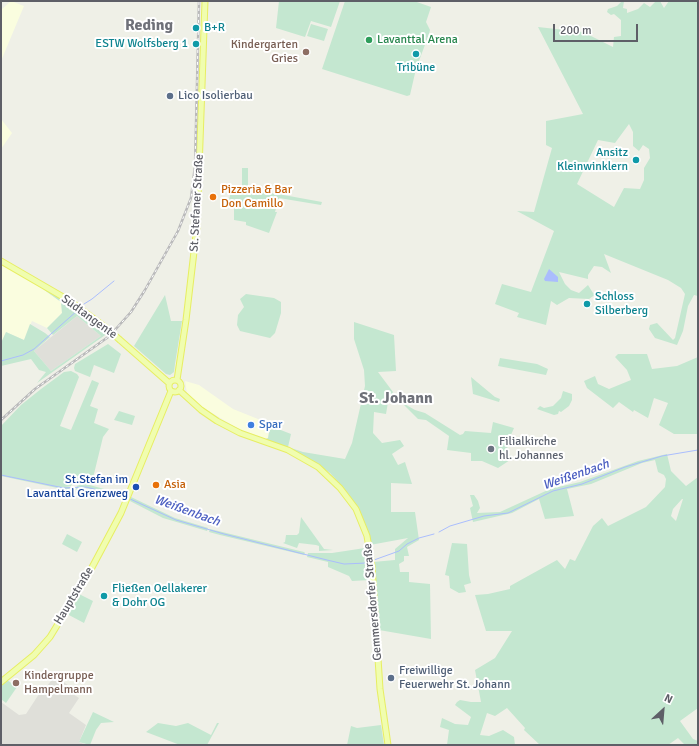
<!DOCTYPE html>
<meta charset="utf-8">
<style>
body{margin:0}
#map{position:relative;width:699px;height:746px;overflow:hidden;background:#eff0e7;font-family:Signika,sans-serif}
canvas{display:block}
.frame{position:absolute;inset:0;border:2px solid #5e5f67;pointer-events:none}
.north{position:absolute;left:643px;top:690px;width:40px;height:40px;-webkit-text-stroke:3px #fff;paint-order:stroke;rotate:26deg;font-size:11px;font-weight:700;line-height:16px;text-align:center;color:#5e5f67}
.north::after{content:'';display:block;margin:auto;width:14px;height:18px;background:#5e5f67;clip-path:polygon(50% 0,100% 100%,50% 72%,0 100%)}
.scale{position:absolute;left:553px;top:24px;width:85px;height:18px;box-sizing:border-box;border:2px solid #5e5f67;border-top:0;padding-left:5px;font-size:12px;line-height:14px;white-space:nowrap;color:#5e5f67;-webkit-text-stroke:3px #fff;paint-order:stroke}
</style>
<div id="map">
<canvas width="699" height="746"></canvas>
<div class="frame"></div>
<div class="north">N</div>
<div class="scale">200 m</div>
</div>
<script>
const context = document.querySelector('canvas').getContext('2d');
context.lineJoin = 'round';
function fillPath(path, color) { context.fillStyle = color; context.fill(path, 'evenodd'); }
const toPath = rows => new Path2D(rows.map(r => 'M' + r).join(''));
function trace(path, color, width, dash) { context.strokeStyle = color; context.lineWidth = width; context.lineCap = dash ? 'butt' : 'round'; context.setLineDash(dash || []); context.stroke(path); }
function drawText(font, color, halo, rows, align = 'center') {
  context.font = font + ' Signika,sans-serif'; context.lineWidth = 4; context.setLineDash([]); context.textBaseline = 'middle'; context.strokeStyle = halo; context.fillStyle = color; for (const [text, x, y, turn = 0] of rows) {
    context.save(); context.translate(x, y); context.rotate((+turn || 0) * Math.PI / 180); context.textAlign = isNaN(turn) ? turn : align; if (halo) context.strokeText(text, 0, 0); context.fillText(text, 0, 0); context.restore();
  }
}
const commercial = toPath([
 [11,1,24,6,1,61,1,10],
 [1,119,12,133,1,149],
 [1,265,29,279,61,302,62,313,47,328,32,321,24,340,6,332,1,343],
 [185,381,199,385,233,409,268,423,270,427,268,438,266,439,237,428,202,407,187,394]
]);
const industrial = toPath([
 [77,316,101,336,51,371,34,351],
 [55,676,75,690,73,694,79,698,69,713,86,725,79,742,87,745,1,745,1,702,19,715,26,714,41,691,42,692]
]);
const green = toPath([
 [279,1,340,1,331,27,311,21,305,37,276,28],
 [345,1,414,1,431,7,426,22,430,30,429,34,416,69,410,95,407,96,322,69],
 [622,1,624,1,623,8,627,9,627,13,638,9,644,3,650,7,656,1,660,1,664,8,669,1,698,1,698,296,694,295,688,306,683,331,677,345,655,338,649,329,650,325,657,323,673,340,675,338,685,294,681,288,668,280,604,254,611,273,602,267,594,266,588,275,588,279,559,272,565,284,571,290,579,293,588,285,593,293,596,294,589,299,569,298,557,305,551,301,546,325,517,317,519,313,495,304,502,284,531,292,554,231,517,211,534,212,552,148,546,145,546,121,583,114,538,27,583,32,613,47,614,37,621,36,621,20,614,14,611,15,607,12,608,9,617,6],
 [629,124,633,132,633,146,639,151,643,145,649,149,650,158,644,168,644,180,640,189,624,188,614,207,577,184,598,140,615,143],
 [311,24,328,29,324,41,307,36],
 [242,168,248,168,248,189,242,188],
 [232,187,278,194,322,202,321,205,279,198,275,212,277,212,269,233,246,225,246,222,234,220,234,201,229,200],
 [43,289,65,301,108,333,37,383,46,372,39,370,31,359,1,366,1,343,6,332,24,340,30,324,45,333,50,337,34,351,51,371,101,336,77,316,53,335,47,328,62,313,61,302],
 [246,294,274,298,281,302,281,313,275,333,270,338,240,331,237,325,238,315,244,307,240,299],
 [165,295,171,321,182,321,175,364,174,372,170,375,166,374,134,346],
 [354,322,394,335,396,371,378,372,393,392,388,402,386,414,374,412,373,433,382,443,400,440,404,446,392,454,398,465,405,462,412,484,391,483,391,512,415,512,419,540,407,547,409,556,404,556,404,561,399,564,400,572,409,572,409,582,430,584,431,639,379,630,373,562,395,560,395,549,408,538,370,545,363,522,341,485,330,473,306,457,266,439,268,438,270,427,273,427,291,434,288,447,303,452,345,459,352,443,365,386,364,370,354,339],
 [108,344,121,354,114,373,94,365,90,377,75,371,74,368,75,364],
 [618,354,647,354,652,369,677,366,698,357,698,434,674,434,659,425,668,403,654,398,648,418,634,410,633,412,619,402,613,408,587,388,584,381,595,376,598,384,609,389,631,380,627,370,615,357],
 [500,358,537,364,548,369,546,375,498,366],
 [71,371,77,374,79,377,60,426,71,430,92,380,99,383,90,406,98,409,94,423,109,429,103,437,92,482,85,480,72,484,71,486,65,486,72,487,67,490,1,476,1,426,21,405,41,389,64,372],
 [471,377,495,397,500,399,499,402,473,394],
 [563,391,572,394,572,400,569,406,561,412,559,411,558,414,554,415,537,409,540,406,544,408,553,406,561,398],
 [401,402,415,410,425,413,460,435,463,434,465,431,491,433,493,422,514,428,507,444,508,453,513,458,498,468,482,461,471,461,471,453,447,450,449,436,426,420,418,419],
 [119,411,135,416,132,425,114,420],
 [667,454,671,471,686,486,698,477,698,708,680,721,693,739,698,741,698,745,685,745,678,738,668,745,540,745,524,730,525,728,507,708,495,716,487,713,480,735,489,736,503,730,514,737,515,745,447,745,449,730,440,727,442,718,455,724,468,725,471,717,455,705,457,702,460,700,471,702,481,702,475,670,495,658,512,631,486,631,475,595,488,594,510,589,510,586,557,560,565,569,570,559,575,561,593,526,602,518,608,526,646,507,665,487,666,479,664,475,658,472,655,460,642,463,591,484,567,489,574,516,545,519,539,499,512,513,473,522,470,508,473,506,470,495,474,495,478,501,480,508,477,513,500,512,550,489,580,482,638,461],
 [682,499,683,499,676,521,671,516,673,509],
 [82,484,86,484,126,495,125,498,86,488,75,490,77,486],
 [131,497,175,518,205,527,208,528,207,531,163,518,130,501],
 [301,517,324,549,333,550,319,551,319,546,316,545,299,543,297,548,283,543,285,542,286,535,297,535,299,533],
 [210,529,304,552,305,553,304,555,220,535,209,532],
 [67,534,82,542,77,552,62,544],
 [452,543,467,544,469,575,471,583,464,585,466,592,459,593,450,588,449,576,445,575],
 [365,548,371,580,352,581,349,576,328,567,328,562,307,557,308,553,332,553],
 [79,594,93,601,84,623,67,614],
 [7,680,17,687,6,703,1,699,1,685],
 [93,712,114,722,101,723,96,730,90,745,79,742],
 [158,723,176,726,188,723,211,735,217,723,219,723,207,745,180,745,146,732],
 [381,725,384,745,347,745,351,726,357,728]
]);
const water = toPath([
 [549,269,558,277,558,282,545,281,544,279]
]);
const stream = toPath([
 [84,304,92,299,114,281],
 [1,361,23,355,34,349,78,310],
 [1,475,64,488,86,487,125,497],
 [128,498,176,520,224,534,327,560,344,564,367,563],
 [439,532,450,526,484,516,508,513,553,491,582,484,625,467,662,456,698,450],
 [374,560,399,551,407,544,419,538,434,534]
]);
const major = toPath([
 [1,261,70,301,105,327],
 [120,340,169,383],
 '169 386a6 6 0 1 1 12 0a6 6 0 1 1-12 0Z',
 [177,380,186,320,197,226,205,1],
 [179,390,201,410,217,421,240,433,288,450,318,467,340,488,356,509,367,536,372,566,380,689,388,745],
 [1,682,34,655,50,637,89,573,121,513,171,391]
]);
const rail = toPath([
 [114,331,131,312,145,290,178,231,191,198,195,166,199,1],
 [1,420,35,389,111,335]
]);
const majorBridge = toPath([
 [105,327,120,340]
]);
const markers = [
 [196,28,4,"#0f9aa8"],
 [369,40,4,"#2e9e5b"],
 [196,44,4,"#0f9aa8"],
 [306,52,4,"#8d6e63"],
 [416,54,4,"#0f9aa8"],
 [170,96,4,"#5c6f8a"],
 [636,160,4,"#0f9aa8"],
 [213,197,4,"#e8710a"],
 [587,304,4,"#0f9aa8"],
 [251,425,4,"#3f7fe0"],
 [491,449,4,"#6b7280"],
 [156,485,4,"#e8710a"],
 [136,487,4,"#1a4fb4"],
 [104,596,4,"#0f9aa8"],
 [391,678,4,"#5c6f8a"],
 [16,683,4,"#8d6e63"]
];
const cultureNames = [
 ["B+R",204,28],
 ["ESTW Wolfsberg 1",188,44,"right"],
 ["Tribüne",416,68,"center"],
 ["Ansitz",628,153,"right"],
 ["Kleinwinklern",628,167,"right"],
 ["Schloss",595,297],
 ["Silberberg",595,311],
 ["Fließen Oellakerer",112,589],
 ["& Dohr OG",112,603]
];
const leisureNames = [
 ["Lavanttal Arena",377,40]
];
const educationNames = [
 ["Kindergarten",298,45],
 ["Gries",298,59],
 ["Kindergruppe",24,676,"left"],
 ["Hampelmann",24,690,"left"]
];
const serviceNames = [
 ["Lico Isolierbau",178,96],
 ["Freiwillige",399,671],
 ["Feuerwehr St. Johann",399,685]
];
const foodNames = [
 ["Pizzeria & Bar",221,190],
 ["Don Camillo",221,204],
 ["Asia",164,485]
];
const streetNames = [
 ["St. Stefaner Straße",197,203,-87],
 ["Südtangente",89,317,36],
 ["Hauptstraße",74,596,-59],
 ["Gemmersdorfer Straße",373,602,-95]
];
const shopNames = [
 ["Spar",259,425]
];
const worshipNames = [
 ["Filialkirche",499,442],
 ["hl. Johannes",499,456]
];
const transitNames = [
 ["St.Stefan im",128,480],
 ["Lavanttal Grenzweg",128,494]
];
const waterNames = [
 ["Weißenbach",576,475,-19],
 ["Weißenbach",187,511,20]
];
const districtNames = [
 ["Reding",149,26],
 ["St. Johann",396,399]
];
fillPath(commercial, '#fafddf');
fillPath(industrial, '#dfdfd9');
fillPath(green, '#c4e7d0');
fillPath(water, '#aabdfd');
trace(stream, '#aabdfd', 1);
trace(major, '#e7ee62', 7);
trace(major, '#f0fdaf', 5);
trace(rail, '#b9b9ba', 2.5);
trace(rail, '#fff', 1, [3]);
trace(majorBridge, '#e7ee62', 7, []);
trace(majorBridge, '#f0fdaf', 5);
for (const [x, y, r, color] of markers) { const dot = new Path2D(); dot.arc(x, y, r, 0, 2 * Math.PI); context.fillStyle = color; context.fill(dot); trace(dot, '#fff', 1.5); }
drawText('12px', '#0d838f', '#fff', cultureNames, 'left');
drawText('12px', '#27864d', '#fff', leisureNames, 'left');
drawText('12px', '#785e54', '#fff', educationNames, 'right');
drawText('12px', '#4e5e75', '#fff', serviceNames, 'left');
drawText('12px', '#c56008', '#fff', foodNames, 'left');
drawText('12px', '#5e5f67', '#fff', streetNames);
drawText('12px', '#366cbe', '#fff', shopNames, 'left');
drawText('12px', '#5b616d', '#fff', worshipNames, 'left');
drawText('12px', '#164399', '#fff', transitNames, 'right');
drawText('italic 13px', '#4b5ec1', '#fff', waterNames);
drawText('bold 16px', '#6f7179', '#fff', districtNames);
</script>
